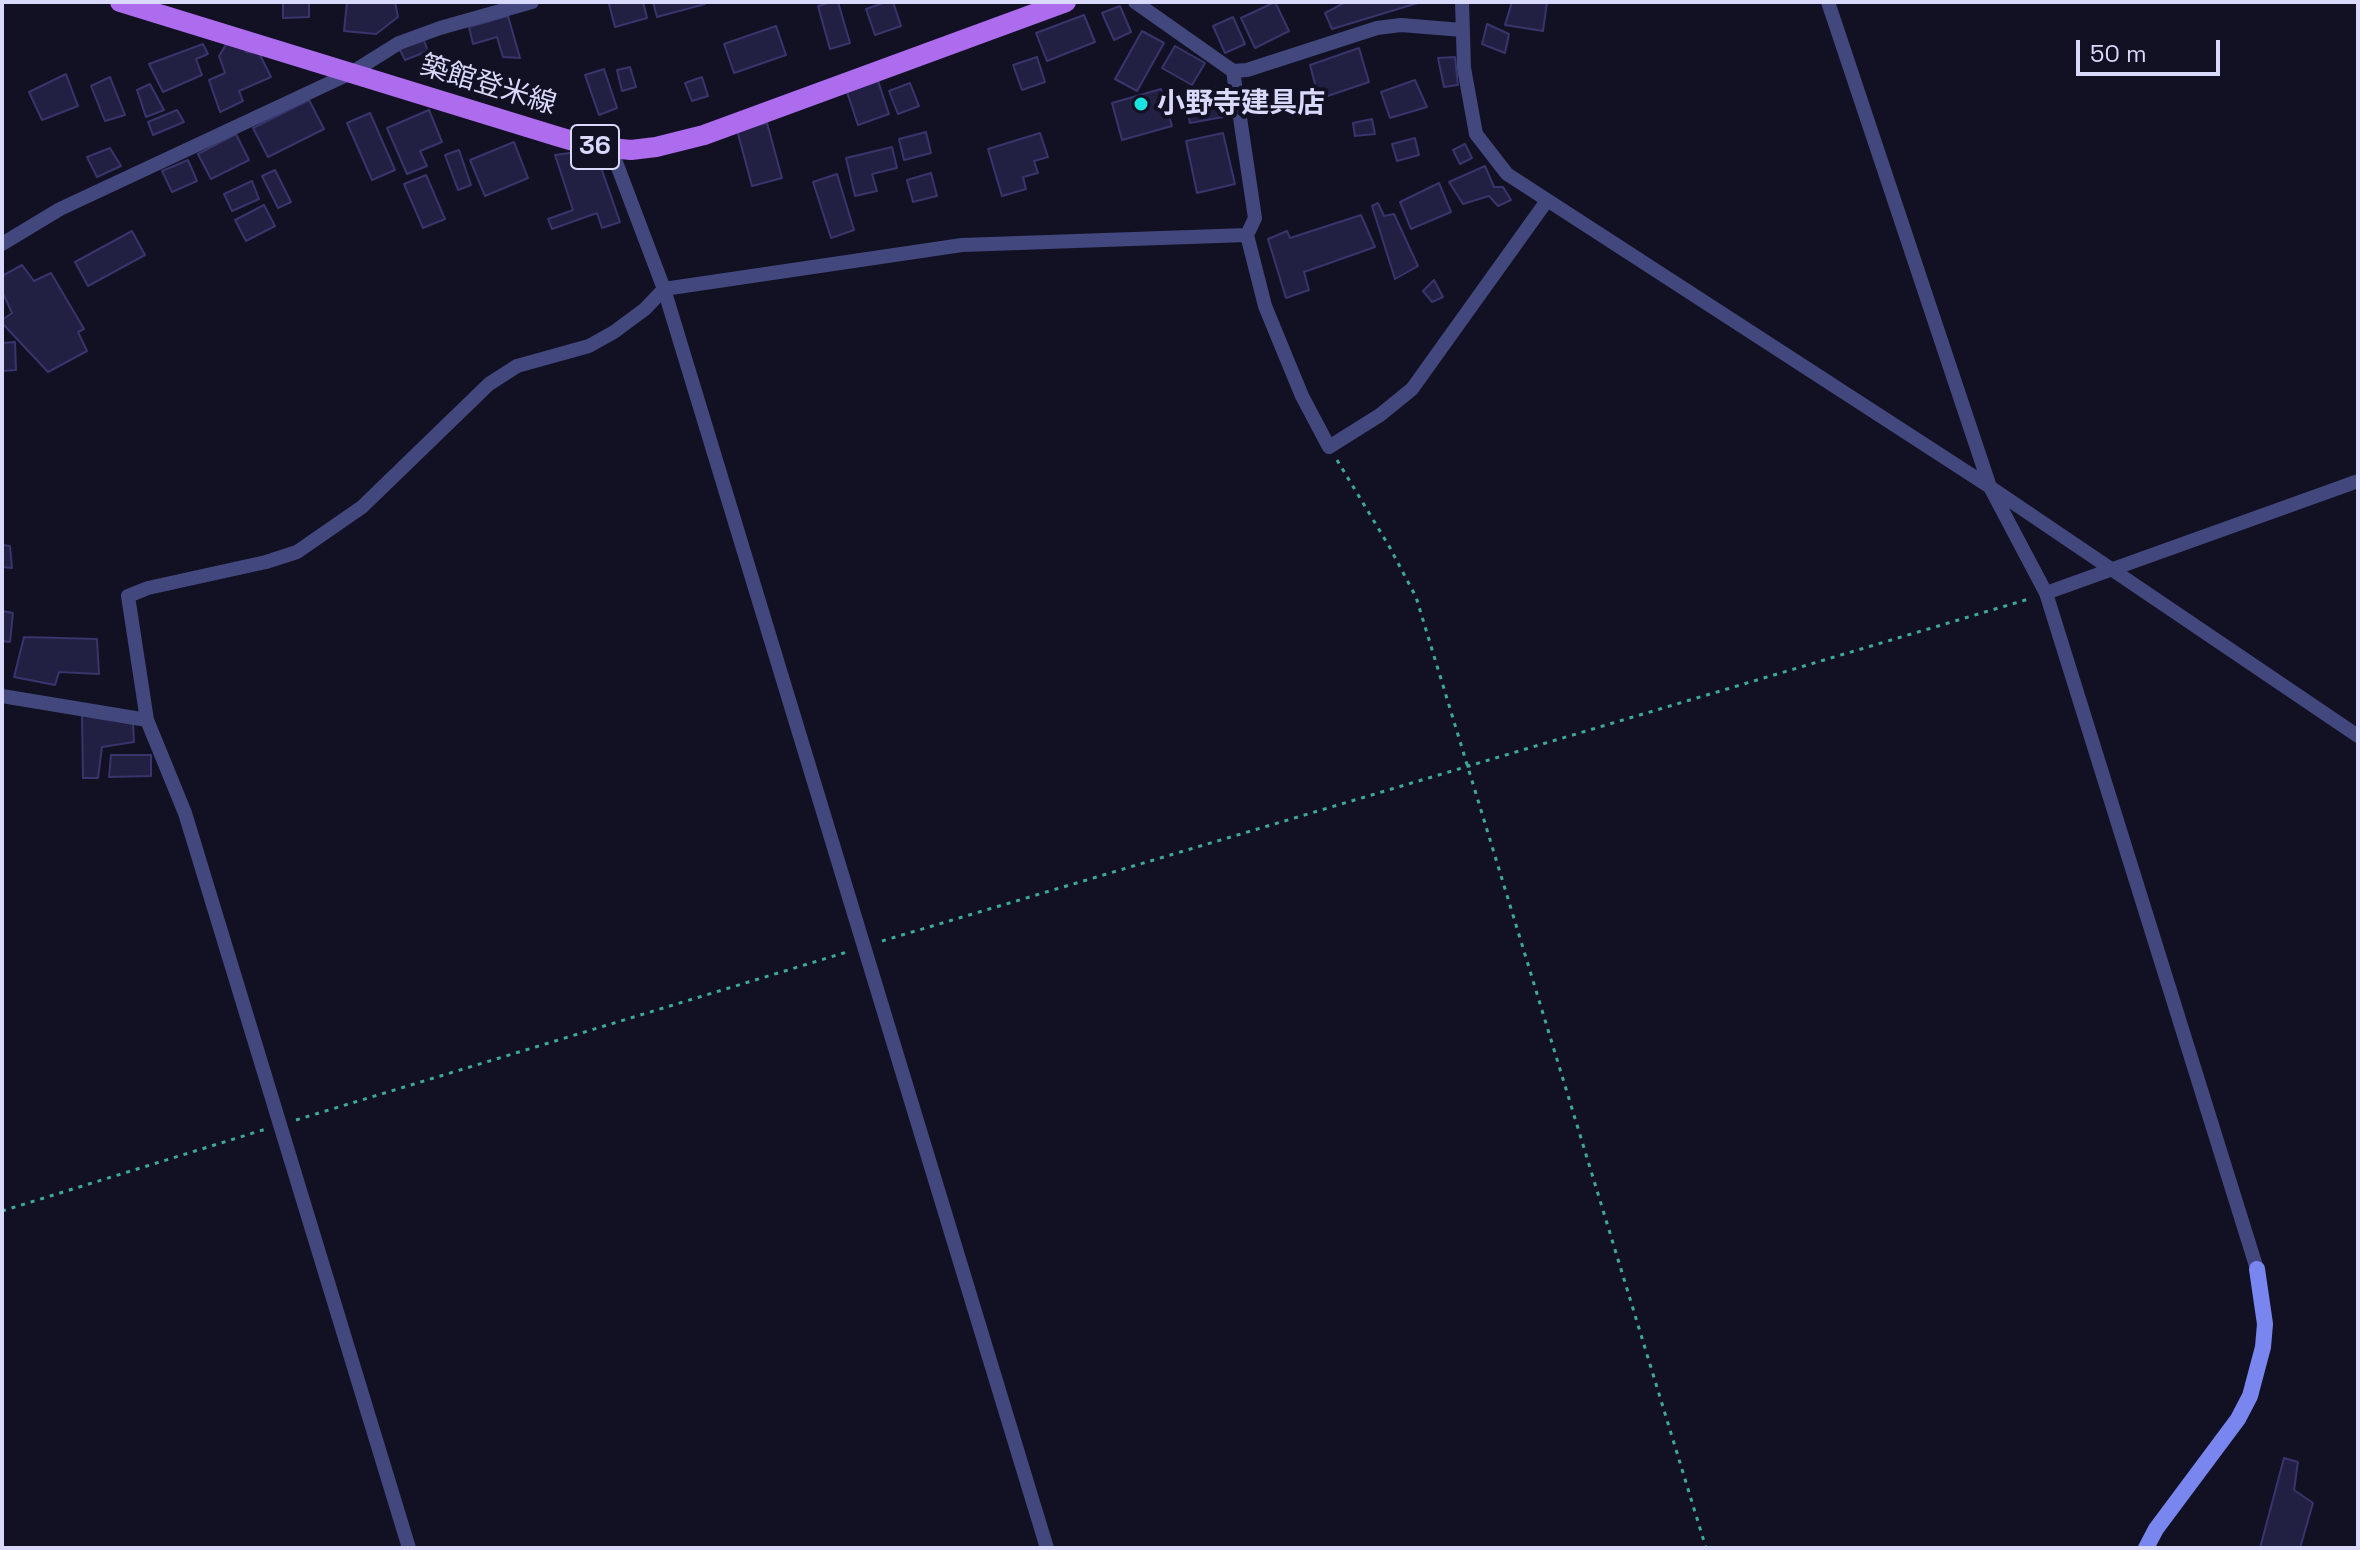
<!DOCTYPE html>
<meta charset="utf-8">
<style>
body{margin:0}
#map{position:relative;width:2360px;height:1550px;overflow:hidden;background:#121124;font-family:"Space Grotesk",sans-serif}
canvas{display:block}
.frame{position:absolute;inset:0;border:4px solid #d9d9fb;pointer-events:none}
.scale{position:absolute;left:2076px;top:40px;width:144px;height:36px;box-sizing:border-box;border:4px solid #d9d9fb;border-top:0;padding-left:10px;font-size:24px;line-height:28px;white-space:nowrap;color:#d9d9fb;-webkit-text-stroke:6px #121124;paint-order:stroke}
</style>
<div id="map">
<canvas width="2360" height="1550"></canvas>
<div class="frame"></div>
<div class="scale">50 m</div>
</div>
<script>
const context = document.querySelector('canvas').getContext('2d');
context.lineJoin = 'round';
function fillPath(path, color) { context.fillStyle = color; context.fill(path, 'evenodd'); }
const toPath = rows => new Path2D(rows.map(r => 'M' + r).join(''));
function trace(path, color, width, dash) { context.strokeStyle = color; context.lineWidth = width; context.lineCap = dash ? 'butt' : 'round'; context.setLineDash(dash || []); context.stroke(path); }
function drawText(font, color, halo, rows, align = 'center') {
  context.font = font + ' "Space Grotesk","Noto Sans JP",sans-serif'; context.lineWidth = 8; context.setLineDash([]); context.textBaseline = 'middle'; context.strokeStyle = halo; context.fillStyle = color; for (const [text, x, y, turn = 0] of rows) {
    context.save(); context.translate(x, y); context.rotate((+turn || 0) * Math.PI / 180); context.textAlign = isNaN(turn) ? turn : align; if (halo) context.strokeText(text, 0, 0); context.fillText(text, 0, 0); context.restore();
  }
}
const building = toPath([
 [283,2,309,2,309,17,283,18,283,2],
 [347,2,395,2,398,17,376,34,344,31,347,2],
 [617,2,643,2,647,18,615,27,609,4,617,2],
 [653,2,705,2,705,4,657,17,653,2],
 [832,2,838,2,850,43,830,49,818,6,832,2],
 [886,2,893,2,901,26,875,35,866,9,886,2],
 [1275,2,1289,31,1255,48,1241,18,1275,2],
 [1346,2,1421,2,1332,29,1325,13,1346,2],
 [1512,2,1547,2,1543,31,1505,25,1512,2],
 [1120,6,1131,32,1114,40,1102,13,1120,6],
 [1084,15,1095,42,1047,61,1036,33,1084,15],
 [508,16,520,58,503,57,497,37,473,44,469,27,508,16],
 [1233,17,1245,44,1225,53,1213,26,1233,17],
 [1487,24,1509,34,1505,53,1482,44,1487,24],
 [776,26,786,55,734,73,724,44,776,26],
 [1142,31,1164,43,1137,91,1115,79,1142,31],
 [423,38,428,51,405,60,399,48,423,38],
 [227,43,242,45,246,52,259,53,271,77,239,91,243,101,220,112,209,80,225,73,219,56,227,43],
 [203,44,208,54,196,59,202,75,163,92,149,64,203,44],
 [1175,46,1205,63,1192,85,1162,68,1175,46],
 [1359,48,1369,82,1319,99,1310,65,1359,48],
 [1037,57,1045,82,1022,90,1013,65,1037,57],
 [1455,57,1458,85,1444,87,1438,58,1455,57],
 [630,67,636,87,622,91,617,70,630,67],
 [604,69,617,108,599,115,585,75,604,69],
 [66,74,78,106,42,120,29,92,66,74],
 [110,77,125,115,105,121,91,86,110,77],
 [702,77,708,96,692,101,685,83,702,77],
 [1415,80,1427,107,1390,118,1381,92,1415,80],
 [878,81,889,114,858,125,847,92,878,81],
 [910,83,919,106,898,114,889,91,910,83],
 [150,84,164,110,146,117,137,90,150,84],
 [1217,88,1223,117,1190,123,1184,94,1217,88],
 [1161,89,1172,126,1122,140,1112,103,1161,89],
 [309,100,324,129,268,157,253,128,309,100],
 [177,110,184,122,153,135,148,122,177,110],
 [429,110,442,142,420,151,427,166,407,174,387,128,429,110],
 [370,113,395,170,372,180,347,123,370,113],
 [1372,119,1375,134,1355,136,1353,123,1372,119],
 [767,123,782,178,752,186,737,130,767,123],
 [926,132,931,153,904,160,899,139,926,132],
 [1040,133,1048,157,1034,161,1038,173,1023,177,1026,189,1002,196,988,149,1040,133],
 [1223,133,1235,184,1197,193,1186,141,1223,133],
 [236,134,249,160,211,179,198,154,236,134],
 [1415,138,1419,155,1397,161,1392,144,1415,138],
 [514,142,528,178,485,196,470,160,514,142],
 [1465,144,1472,158,1460,164,1453,150,1465,144],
 [892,147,897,168,872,174,877,191,855,196,846,158,892,147],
 [110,148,121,166,97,177,87,157,110,148],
 [459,150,471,185,458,190,445,155,459,150],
 [577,152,580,162,597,156,620,222,602,228,597,213,552,229,548,219,573,210,555,155,577,152],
 [188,160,197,181,172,192,162,171,188,160],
 [1485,166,1494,187,1503,187,1511,200,1498,206,1489,196,1463,204,1449,182,1485,166],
 [275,170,291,202,278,208,262,176,275,170],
 [931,173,937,196,913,202,907,180,931,173],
 [837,174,854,230,831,238,813,182,837,174],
 [426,175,445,219,423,228,404,184,426,175],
 [252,181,259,199,232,211,224,194,252,181],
 [1439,183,1451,212,1411,229,1400,202,1439,183],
 [1378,203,1384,216,1394,214,1418,266,1395,279,1372,206,1378,203],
 [264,205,275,226,246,241,235,220,264,205],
 [1361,215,1375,247,1304,272,1309,290,1286,298,1268,239,1287,231,1290,238,1361,215],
 [132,231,145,255,88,286,75,262,132,231],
 [22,265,34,281,51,273,84,329,78,332,87,351,48,372,2,323,2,320,12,313,2,291,2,276,22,265],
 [1434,280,1443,297,1432,302,1423,291,1434,280],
 [15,342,16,370,2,371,2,343,15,342],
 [2,545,10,546,12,568,2,567,2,545],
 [2,611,13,613,10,642,2,641,2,611],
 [24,637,97,639,99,674,59,672,55,685,14,677,24,637],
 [82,715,133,722,134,742,102,747,98,778,83,778,82,715],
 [111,755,151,755,151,776,109,777,111,755],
 [2284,1458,2298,1462,2294,1490,2313,1503,2300,1548,2260,1548,2284,1458]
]);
const path = toPath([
 [1337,460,1389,546,1416,597,1706,1548],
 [882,941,2032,598],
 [296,1120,847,952],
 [2,1211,266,1129]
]);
const street = toPath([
 [1135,2,1233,71,1255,218,1247,235],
 [1462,2,1464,68,1476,134,1507,174,1990,487,2358,736],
 [1828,2,1990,487,2046,593,2257,1269],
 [1233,71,1247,70,1377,28,1401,25,1462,30],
 [611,149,664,289,1047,1548],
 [2,244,60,209,351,73,399,43,440,28,532,2],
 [2046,593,2358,481],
 [2,696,147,720],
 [409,1548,185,813,147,720,128,596,148,588,266,562,297,552,362,507,489,384,517,366,589,346,614,332,645,309,664,289,962,245,1247,235,1265,306,1302,396,1329,447,1380,415,1412,389,1546,202]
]);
const secondary = toPath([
 [2146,1548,2156,1529,2238,1419,2250,1396,2263,1347,2265,1324,2257,1269]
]);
const primary = toPath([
 [120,2,556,136,590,146,631,150,656,147,704,135,1066,2]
]);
const markers = [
 [1141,104,8,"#1be4e0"]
];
const shields = [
 [595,147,48]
];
const shieldNames = [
 ["36",595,147]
];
const streetNames = [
 ["築館登米線",488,86,17]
];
const poiNames = [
 ["小野寺建具店",1157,104]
];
fillPath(building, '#222042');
trace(building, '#38346c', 2);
trace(path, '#3daa96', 3, [4, 6]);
trace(street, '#42477d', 14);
trace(secondary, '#7a86f0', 16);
trace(primary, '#ad6cee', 20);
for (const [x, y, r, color] of markers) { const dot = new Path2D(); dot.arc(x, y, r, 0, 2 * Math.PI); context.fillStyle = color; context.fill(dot); trace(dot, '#121124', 3); }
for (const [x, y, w] of shields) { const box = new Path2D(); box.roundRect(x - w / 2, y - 22, w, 44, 6); context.fillStyle = '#121124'; context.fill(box); trace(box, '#d9d9fb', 2); }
drawText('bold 26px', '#d9d9fb', null, shieldNames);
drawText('28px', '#d9d9fb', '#121124', streetNames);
drawText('bold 28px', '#d9d9fb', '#121124', poiNames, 'left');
</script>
